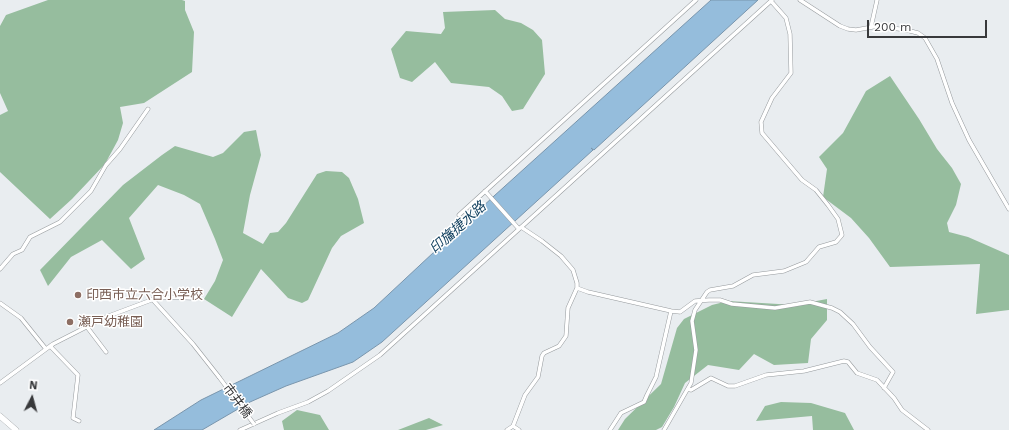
<!DOCTYPE html>
<meta charset="utf-8">
<style>
body{margin:0}
#map{position:relative;width:1009px;height:430px;overflow:hidden;background:#e9edf0;font-family:"Work Sans",sans-serif}
canvas{display:block}
.north{position:absolute;left:12px;top:378px;width:40px;height:40px;-webkit-text-stroke:3px #fff;paint-order:stroke;rotate:6deg;font-size:11px;font-weight:700;line-height:16px;text-align:center;color:#38393b}
.north::after{content:'';display:block;margin:auto;width:14px;height:18px;background:#38393b;clip-path:polygon(50% 0,100% 100%,50% 72%,0 100%)}
.scale{position:absolute;left:867px;top:20px;width:120px;height:18px;box-sizing:border-box;border:2px solid #38393b;border-top:0;padding-left:5px;font-size:12px;line-height:14px;white-space:nowrap;color:#38393b;-webkit-text-stroke:3px #fff;paint-order:stroke}
</style>
<div id="map">
<canvas width="1009" height="430"></canvas>
<div class="north">N</div>
<div class="scale">200 m</div>
</div>
<script>
const context = document.querySelector('canvas').getContext('2d');
context.lineJoin = 'round';
function fillPath(path, color) { context.fillStyle = color; context.fill(path, 'evenodd'); }
const toPath = rows => new Path2D(rows.map(r => 'M' + r).join(''));
function trace(path, color, width, dash) { context.strokeStyle = color; context.lineWidth = width; context.lineCap = dash ? 'butt' : 'round'; context.setLineDash(dash || []); context.stroke(path); }
function drawText(font, color, halo, rows, align = 'center') {
  context.font = font + ' "Work Sans","Noto Sans JP",sans-serif'; context.lineWidth = 3; context.setLineDash([]); context.textBaseline = 'middle'; context.strokeStyle = halo; context.fillStyle = color; for (const [text, x, y, turn = 0] of rows) {
    context.save(); context.translate(x, y); context.rotate((+turn || 0) * Math.PI / 180); context.textAlign = isNaN(turn) ? turn : align; if (halo) context.strokeText(text, 0, 0); context.fillText(text, 0, 0); context.restore();
  }
}
const forest = toPath([
 [48,0,182,0,185,1,185,10,194,32,192,72,144,103,120,107,123,123,118,140,105,164,72,199,50,219,0,172,0,115,8,111,0,93,0,26,6,15],
 [495,10,505,19,521,23,533,30,542,40,545,74,523,109,512,111,502,96,489,87,451,83,435,62,412,82,400,78,391,49,406,31,441,34,445,28,443,12],
 [890,76,919,119,937,149,952,168,961,184,956,205,947,223,949,232,968,237,1009,255,1009,310,976,314,980,264,890,267,869,238,851,218,823,197,827,169,819,157,843,133,866,91],
 [256,130,261,155,250,195,243,233,263,244,270,233,278,232,286,223,317,174,326,171,342,172,349,178,358,199,364,223,341,236,332,248,308,300,302,303,288,298,261,269,232,317,204,299,215,281,223,260,215,239,200,204,184,195,158,185,129,218,145,259,131,269,102,240,71,257,48,286,40,270,123,185,162,155,175,146,213,157,223,153,244,132],
 [827,299,827,320,811,339,808,363,774,365,754,354,739,370,708,365,685,383,674,407,662,427,656,430,618,430,625,419,661,384,677,328,684,319,712,305,728,301,795,305],
 [781,402,811,403,845,413,854,430,813,430,812,416,756,421,765,406],
 [297,410,320,415,329,430,284,430,282,421],
 [429,418,443,425,426,430,398,430]
]);
const water = toPath([
 [711,0,758,0,594,150,591,148,593,150,382,342,353,362,286,386,250,402,202,430,154,430,201,400,338,333,374,308,494,196,711,0]
]);
const minor = toPath([
 [800,0,840,26,848,29,856,30,878,26,906,30,918,33,925,38,937,59,952,103,969,140,1009,209],
 [871,27,877,0],
 [485,191,519,229],
 [459,215,696,0],
 [521,227,542,241,561,256,573,270,577,283,577,288,588,292,671,311,680,312,695,301,709,300,720,300,732,304,775,308,810,302,832,308,840,312,853,324,870,347,893,372,884,388],
 [0,269,13,254,22,250,30,237,60,222,91,191,106,165,120,149,148,109],
 [153,300,193,344,219,377],
 [0,303,21,318,46,349],
 [87,327,106,352],
 [50,346,78,375,73,418,79,421],
 [0,383,53,344,106,317,154,299,169,297,191,298],
 [688,389,691,390,711,378,728,386,735,386,766,375,804,371,844,361,848,362,857,373,877,380,894,398,902,410,928,430],
 [513,426,519,430],
 [240,430,278,413,308,402,328,391,380,355,772,0],
 [507,430,513,426,525,395,538,377,542,356,544,353,559,346,566,336,568,308,577,288],
 [610,430,621,413,644,402,647,395,656,377,671,311],
 [664,430,691,383,696,350,692,321,695,310,707,292,710,290,733,286,753,275,784,271,806,262,819,247,836,242,842,235,838,219,828,205,816,190,802,180,762,133,761,122,772,98,791,73,790,34,786,18,771,1]
]);
const primary = toPath([
 [0,416,16,430]
]);
const minorBridge = toPath([
 [219,377,254,424]
]);
const markers = [
 [78,295,4,"#8d6e63"],
 [70,322,4,"#8d6e63"]
];
const educationNames = [
 ["印西市立六合小学校",86,295],
 ["瀬戸幼稚園",78,322]
];
const streetNames = [
 ["市井橋",237,401,53]
];
const waterNames = [
 ["印旛捷水路",458,228,-42]
];
fillPath(forest, '#96bd9e');
fillPath(water, '#95bddc');
trace(water, '#7995ac', 1);
trace(minor, '#969a9d', 4.5);
trace(primary, '#969a9d', 6);
trace(minor, '#fff', 3.5);
trace(primary, '#fff', 5.5);
trace(minorBridge, '#969a9d', 4.5, []);
trace(minorBridge, '#fff', 3.5);
for (const [x, y, r, color] of markers) { const dot = new Path2D(); dot.arc(x, y, r, 0, 2 * Math.PI); context.fillStyle = color; context.fill(dot); trace(dot, '#fff', 1.5); }
drawText('13px', '#785e54', '#fff', educationNames, 'left');
drawText('13px', '#38393b', '#fff', streetNames);
drawText('italic 14px', '#103f5e', '#fff', waterNames);
</script>
